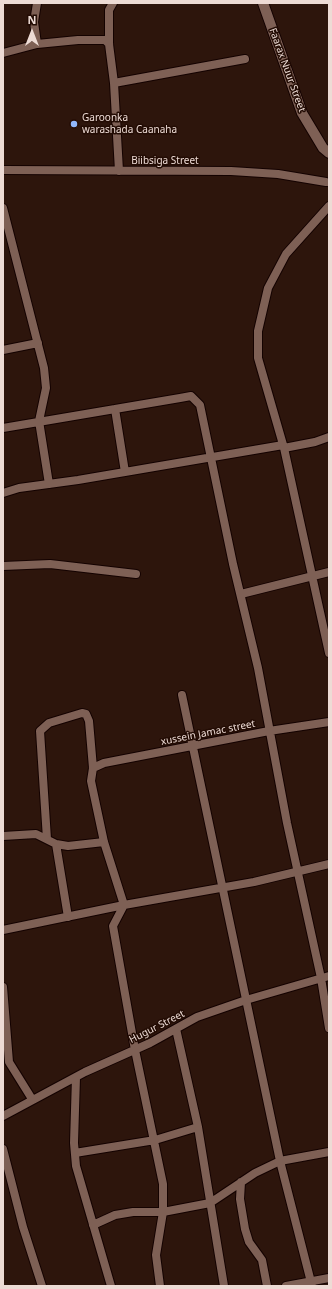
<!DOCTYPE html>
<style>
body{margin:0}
#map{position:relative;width:332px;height:1289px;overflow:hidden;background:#2d150c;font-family:"Noto Sans",sans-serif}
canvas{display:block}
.frame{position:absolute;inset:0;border:4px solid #eddbd5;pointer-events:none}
.north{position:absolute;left:12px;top:12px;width:40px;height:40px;-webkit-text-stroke:3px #230c04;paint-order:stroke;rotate:0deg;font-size:11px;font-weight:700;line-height:16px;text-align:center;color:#eddbd5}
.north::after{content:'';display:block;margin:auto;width:14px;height:18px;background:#eddbd5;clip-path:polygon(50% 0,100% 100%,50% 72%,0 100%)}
</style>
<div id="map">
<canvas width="332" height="1289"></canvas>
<div class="frame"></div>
<div class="north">N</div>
</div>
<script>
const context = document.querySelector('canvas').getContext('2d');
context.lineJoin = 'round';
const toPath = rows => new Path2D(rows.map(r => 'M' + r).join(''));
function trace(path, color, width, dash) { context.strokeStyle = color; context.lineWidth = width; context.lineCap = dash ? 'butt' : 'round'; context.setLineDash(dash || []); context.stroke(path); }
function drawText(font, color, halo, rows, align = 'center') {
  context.font = font + ' "Noto Sans",sans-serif'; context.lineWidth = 3; context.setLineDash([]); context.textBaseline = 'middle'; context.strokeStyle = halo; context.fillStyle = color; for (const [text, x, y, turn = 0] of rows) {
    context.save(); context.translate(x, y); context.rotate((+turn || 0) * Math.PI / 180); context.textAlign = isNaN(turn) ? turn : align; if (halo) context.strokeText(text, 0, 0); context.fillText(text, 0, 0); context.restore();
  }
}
const minor = toPath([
 [37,3,34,22,37,44],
 [113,3,109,10,109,44,114,83,119,171],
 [3,53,37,44,78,40,105,40,109,44],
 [114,83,245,59],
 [3,170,231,171,278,174,326,182],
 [329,206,286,254,268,288,258,331,258,358,284,448,329,653],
 [3,208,44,368,46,388,39,421,49,484],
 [3,350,38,343],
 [115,409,125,472],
 [3,428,180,398,191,396,200,405,233,564,258,668,287,823,321,978,329,1028],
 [284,448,315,442,329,437],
 [3,493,19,488,78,480,283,445],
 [3,566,50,564,136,574],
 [241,594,329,572],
 [182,695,280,1161,312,1286],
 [93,768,104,763,269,731,329,722],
 [3,836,36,834,56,844,68,846,104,842],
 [47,839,40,731,49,723,82,713,86,714,89,721,93,768,91,781,104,842,124,905,113,926,135,1050,163,1184,163,1212,156,1255,160,1286],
 [56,844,68,917],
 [3,930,124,905,254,882,329,864],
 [3,987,9,1062,32,1099],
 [176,1029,198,1127,224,1286],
 [76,1077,74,1143,76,1166,111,1286],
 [3,1116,85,1072,150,1043,197,1017,246,1000,329,976],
 [3,1149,23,1227,42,1286],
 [75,1153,155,1140,198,1127],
 [241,1182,240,1199,245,1229,249,1242,262,1260,267,1286],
 [93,1225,115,1215,133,1212,163,1212,210,1203,255,1173,280,1161,329,1152],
 [286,1286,329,1278]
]);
const secondary = toPath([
 [263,3,302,113,323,148,329,153]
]);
const markers = [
 [74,124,4,"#91b8fd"]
];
const streetNames = [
 ["Faarax Nuur Street",287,70,70],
 ["Biibsiga Street",165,161],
 ["xussein Jamac street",208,733,-11],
 ["Hugur Street",157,1027,-27]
];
const poiNames = [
 ["Garoonka",82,118],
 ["warashada Caanaha",82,130]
];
trace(minor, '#140200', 10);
trace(secondary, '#140200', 12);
trace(minor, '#7e6055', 8);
trace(secondary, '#7e6055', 10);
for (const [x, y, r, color] of markers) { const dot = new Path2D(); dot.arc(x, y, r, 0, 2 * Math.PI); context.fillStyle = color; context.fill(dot); trace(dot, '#230c04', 1.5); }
drawText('10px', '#eddbd5', '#230c04', streetNames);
drawText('10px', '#eddbd5', '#230c04', poiNames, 'left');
</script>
